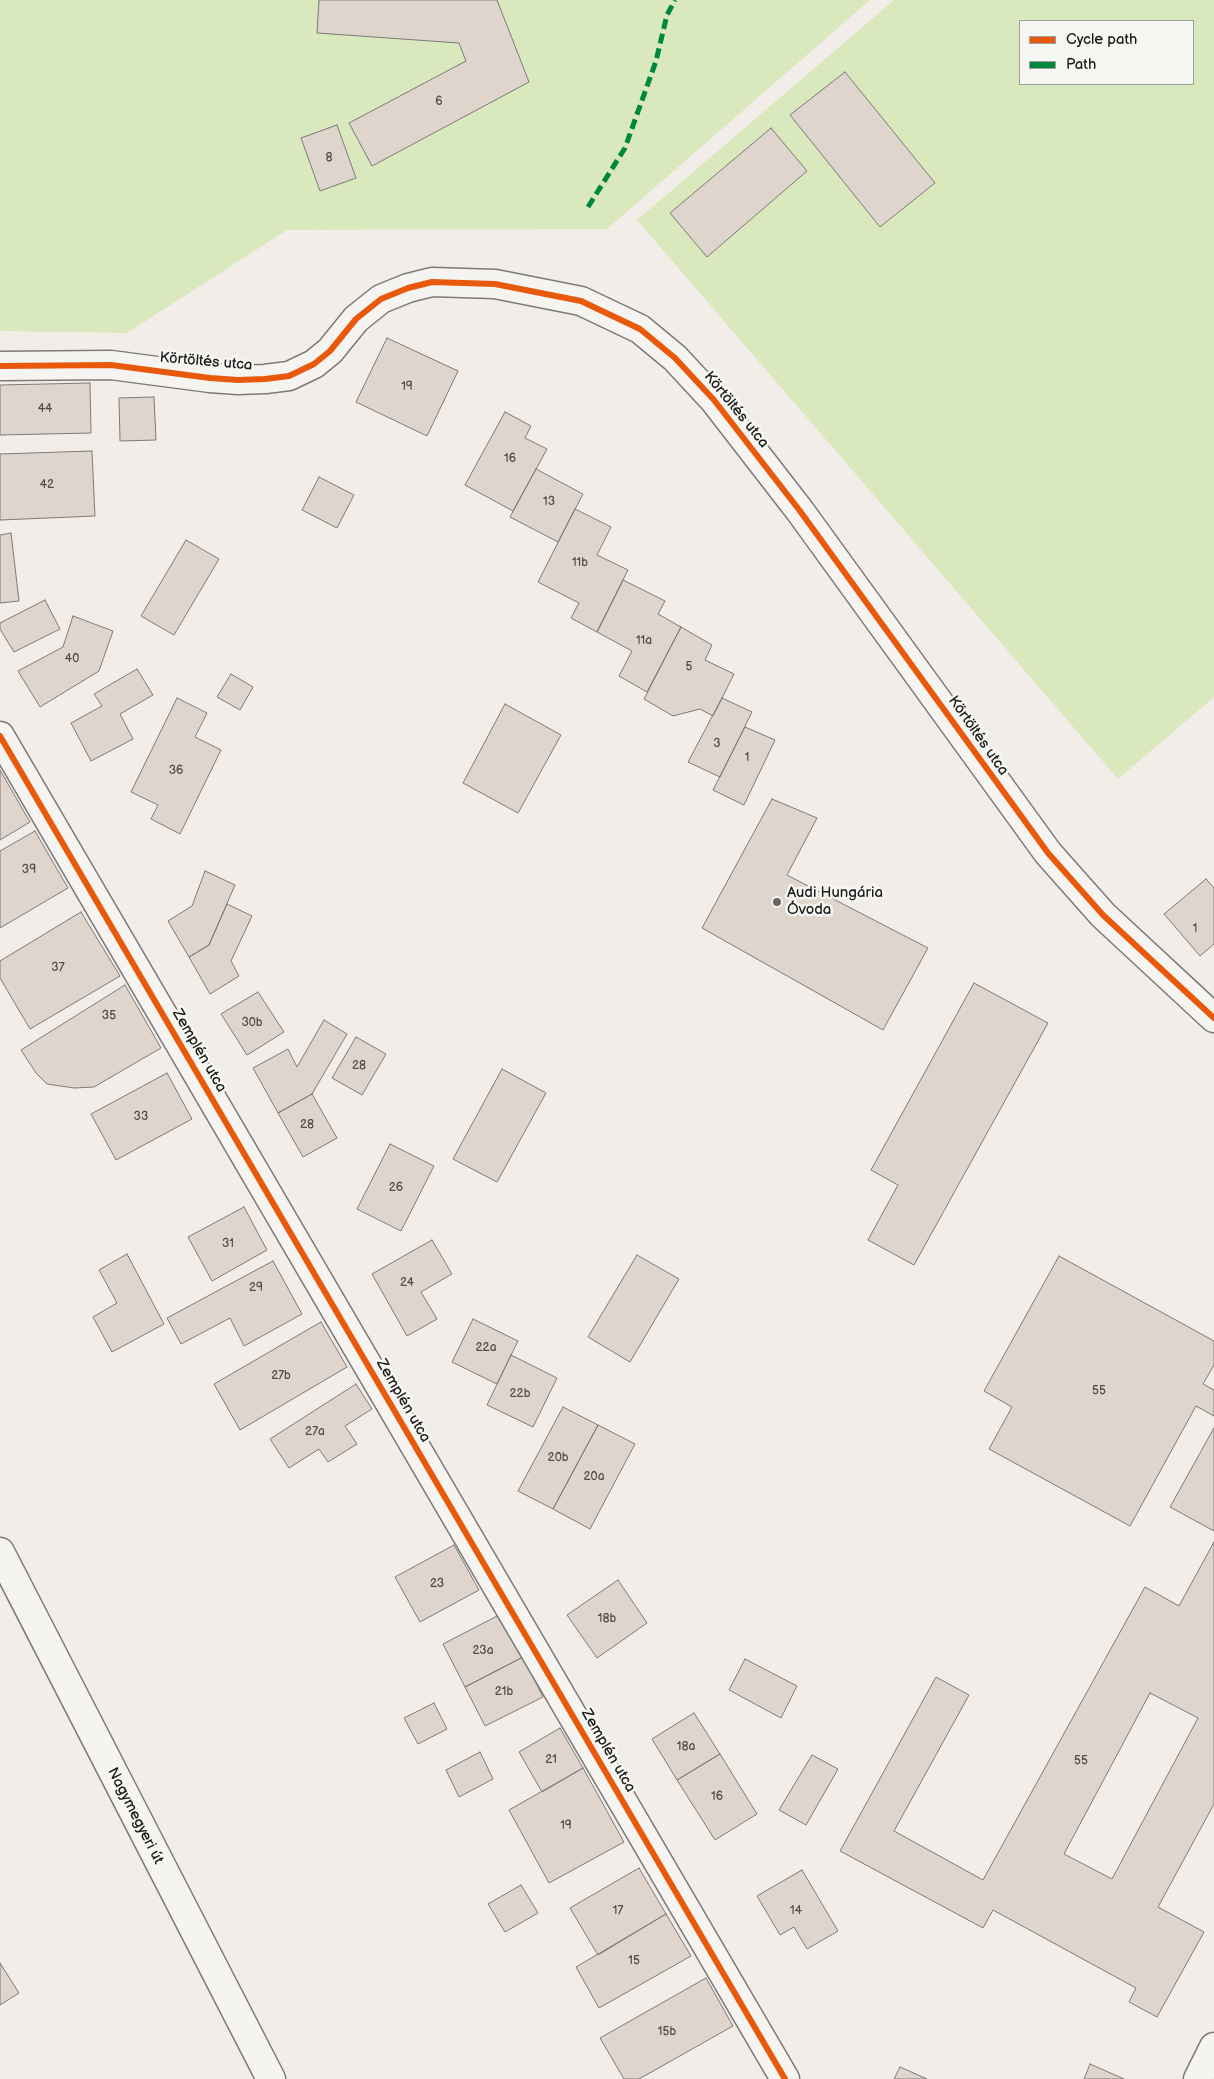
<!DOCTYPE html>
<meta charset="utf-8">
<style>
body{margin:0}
#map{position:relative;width:1214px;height:2079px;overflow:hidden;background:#f2ede8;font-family:"Balsamiq Sans",sans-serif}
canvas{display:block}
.legend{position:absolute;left:1019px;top:20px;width:175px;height:65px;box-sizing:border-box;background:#f6f6f2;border:1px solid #9f9f9c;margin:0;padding:6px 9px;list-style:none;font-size:15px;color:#1c1c1c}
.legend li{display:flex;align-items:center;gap:10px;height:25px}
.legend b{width:25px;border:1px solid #9f9f9c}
</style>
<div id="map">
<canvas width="1214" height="2079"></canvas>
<ul class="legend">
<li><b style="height:6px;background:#e8590c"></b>Cycle path</li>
<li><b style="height:6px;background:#00873e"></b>Path</li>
</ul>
</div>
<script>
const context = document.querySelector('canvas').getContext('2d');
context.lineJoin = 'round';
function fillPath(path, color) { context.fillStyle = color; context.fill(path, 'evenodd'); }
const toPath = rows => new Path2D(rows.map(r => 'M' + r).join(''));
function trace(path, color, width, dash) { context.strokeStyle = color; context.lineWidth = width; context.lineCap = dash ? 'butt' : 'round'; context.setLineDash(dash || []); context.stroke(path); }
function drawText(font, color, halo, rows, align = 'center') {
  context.font = font + ' "Balsamiq Sans",sans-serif'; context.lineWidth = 5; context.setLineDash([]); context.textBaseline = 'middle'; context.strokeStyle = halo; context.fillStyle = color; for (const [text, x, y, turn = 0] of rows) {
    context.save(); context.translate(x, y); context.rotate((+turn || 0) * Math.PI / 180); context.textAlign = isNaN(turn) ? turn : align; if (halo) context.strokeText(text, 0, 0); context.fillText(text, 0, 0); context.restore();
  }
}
const green = toPath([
 [0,0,870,0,607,229,287,230,127,333,0,331],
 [894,0,1214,0,1214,697,1118,779,637,220],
 [1020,21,1193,21,1193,84,1020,84]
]);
const building = toPath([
 [319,0,497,0,529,82,372,166,349,123,466,61,459,43,317,33,319,0],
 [845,72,935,183,880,227,790,115,845,72],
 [337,125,356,178,320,191,301,138,337,125],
 [771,128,807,171,707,257,670,213,771,128],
 [387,338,458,371,427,436,356,402,387,338],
 [90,383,91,433,0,435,0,385,90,383],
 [154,397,156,440,120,441,119,398,154,397],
 [505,412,531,426,525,438,547,449,513,511,465,485,505,412],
 [92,451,95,516,0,520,0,454,92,451],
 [536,469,583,494,558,542,510,517,536,469],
 [319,477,354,495,337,528,302,510,319,477],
 [575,509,611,527,597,555,628,570,597,632,571,618,579,603,538,582,575,509],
 [11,533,19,601,0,603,0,535,11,533],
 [186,540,219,559,174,635,141,616,186,540],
 [623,580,665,601,658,614,681,627,647,692,619,676,632,651,597,632,623,580],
 [45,600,60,629,14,652,0,629,0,623,45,600],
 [73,616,113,631,99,671,40,707,18,671,63,647,73,616],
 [681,627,712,645,705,660,734,674,713,716,700,709,673,716,644,699,681,627],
 [137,669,153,695,120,714,133,739,91,761,71,723,102,706,94,694,137,669],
 [231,674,253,687,240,710,217,697,231,674],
 [177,698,207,713,195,737,221,750,180,834,151,819,158,805,131,792,177,698],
 [722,698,752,712,720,777,688,762,722,698],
 [505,704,561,735,518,813,463,783,505,704],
 [745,727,775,740,744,805,713,790,745,727],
 [0,770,30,822,0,840,0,770],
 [772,799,817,818,787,875,928,948,883,1030,702,928,772,799],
 [35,831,68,888,0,928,0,851,35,831],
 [205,871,235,885,209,945,189,957,168,921,192,906,205,871],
 [1206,879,1214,888,1214,944,1200,956,1164,914,1206,879],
 [227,904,252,916,231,961,239,976,210,994,189,957,209,945,227,904],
 [81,912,120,976,30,1029,0,978,0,961,81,912],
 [974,983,1048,1023,914,1265,868,1240,898,1185,871,1170,974,983],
 [125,985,161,1048,94,1087,74,1088,47,1084,36,1073,21,1050,125,985],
 [258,992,284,1032,247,1055,221,1014,258,992],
 [324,1020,347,1034,312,1094,278,1113,253,1068,288,1049,297,1067,324,1020],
 [356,1037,386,1054,362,1095,332,1078,356,1037],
 [502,1069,546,1093,497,1182,453,1159,502,1069],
 [167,1073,192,1119,116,1160,91,1114,167,1073],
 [312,1094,337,1138,303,1157,278,1113,312,1094],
 [390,1144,434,1166,401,1231,357,1209,390,1144],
 [244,1207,267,1250,212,1281,188,1237,244,1207],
 [432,1240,452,1274,421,1292,437,1319,407,1336,372,1274,432,1240],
 [127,1254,164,1324,112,1352,93,1317,117,1303,99,1270,127,1254],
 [637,1255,679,1279,630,1362,588,1337,637,1255],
 [1059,1256,1214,1341,1214,1365,1203,1384,1214,1390,1214,1416,1196,1406,1130,1526,989,1449,1012,1407,984,1391,1059,1256],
 [273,1261,302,1314,244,1346,230,1318,181,1344,167,1318,273,1261],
 [473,1319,518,1341,497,1384,452,1362,473,1319],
 [321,1322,347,1367,240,1430,214,1384,321,1322],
 [511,1355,557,1378,533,1427,487,1405,511,1355],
 [356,1384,372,1409,345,1426,357,1444,328,1462,319,1449,289,1468,270,1439,356,1384],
 [563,1407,598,1425,553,1509,518,1491,563,1407],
 [598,1425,635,1444,590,1529,553,1509,598,1425],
 [1214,1428,1214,1531,1170,1507,1214,1428],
 [1214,1542,1214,1804,1158,1907,1204,1932,1157,2017,1129,2002,1136,1988,993,1910,983,1928,840,1851,936,1677,969,1695,894,1831,983,1880,1145,1587,1179,1606,1214,1542],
 [1150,1693,1198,1718,1112,1879,1064,1854,1150,1693],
 [454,1545,479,1590,420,1622,395,1577,454,1545],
 [618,1580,647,1623,597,1658,567,1615,618,1580],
 [501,1614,523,1657,465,1687,443,1644,501,1614],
 [523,1657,543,1697,485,1726,465,1687,523,1657],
 [745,1659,797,1686,781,1718,729,1690,745,1659],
 [434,1703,447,1729,418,1744,404,1718,434,1703],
 [694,1713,720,1754,677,1780,652,1739,694,1713],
 [560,1728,583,1768,542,1792,519,1752,560,1728],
 [480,1752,493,1779,459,1797,446,1770,480,1752],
 [720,1754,757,1814,715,1840,677,1780,720,1754],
 [812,1755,838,1769,806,1825,779,1810,812,1755],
 [583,1768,624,1842,549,1883,509,1810,583,1768],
 [639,1868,666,1914,598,1955,570,1908,639,1868],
 [802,1870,838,1931,807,1949,794,1927,780,1935,757,1896,802,1870],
 [521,1885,538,1913,505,1932,488,1904,521,1885],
 [666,1914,691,1956,599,2008,576,1967,666,1914],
 [0,1963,19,1993,0,2005,0,1963],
 [706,1978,733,2026,639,2079,624,2079,600,2038,706,1978],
 [1090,2064,1124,2079,1084,2079,1090,2064],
 [900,2067,927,2079,894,2079,900,2067]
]);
const street = toPath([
 [0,366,111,365,210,378,238,380,265,379,289,376,314,364,330,351,356,319,381,299,408,288,432,282,495,284,581,301,640,329,675,358,714,400,800,511,1048,853,1103,915,1214,1018],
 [0,736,785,2079]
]);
const secondary = toPath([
 [1198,2079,1214,2047]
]);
const primary = toPath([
 [0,1552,271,2079]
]);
const quiet = toPath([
 [588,207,625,148,656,61,667,15,675,0]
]);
const cycleway = toPath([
 [0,366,111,365,210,378,238,380,265,379,289,376,314,364,330,351,356,319,381,299,408,288,432,282,495,284,581,301,640,329,675,358,714,400,800,511,1048,853,1103,915,1214,1018],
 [0,736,785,2079]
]);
const markers = [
 [777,902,5,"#676563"]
];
const numberNames = [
 ["6",439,102],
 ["8",329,158],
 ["19",407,387],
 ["44",45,409],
 ["16",510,459],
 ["42",47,485],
 ["13",549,502],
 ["11b",580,563],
 ["11a",644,641],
 ["40",72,659],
 ["5",689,667],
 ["3",717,744],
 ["1",747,758],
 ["36",176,771],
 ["39",29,870],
 ["1",1195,929],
 ["37",58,968],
 ["35",109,1016],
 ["30b",252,1023],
 ["28",359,1066],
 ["33",141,1117],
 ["28",307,1125],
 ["26",396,1188],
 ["31",228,1244],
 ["24",407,1283],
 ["29",256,1288],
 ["22a",486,1348],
 ["27b",281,1376],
 ["55",1099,1391],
 ["22b",520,1394],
 ["27a",315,1432],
 ["20b",558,1458],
 ["20a",594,1477],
 ["23",437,1584],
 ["18b",607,1619],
 ["23a",483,1651],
 ["21b",504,1692],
 ["18a",686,1747],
 ["21",551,1760],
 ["55",1081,1761],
 ["16",717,1797],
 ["19",566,1826],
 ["17",618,1911],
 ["14",796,1911],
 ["15",634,1961],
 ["15b",667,2032]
];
const streetNames = [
 ["Körtöltés utca",206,362,5],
 ["Körtöltés utca",736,410,51],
 ["Körtöltés utca",978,736,55],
 ["Zemplén utca",199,1051,60],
 ["Zemplén utca",403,1401,60],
 ["Zemplén utca",608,1751,60],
 ["Nagymegyeri út",135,1816,63]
];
const poiNames = [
 ["Audi Hungária",787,893],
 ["Óvoda",787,910]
];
fillPath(green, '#dae8be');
fillPath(building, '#e0d5cd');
trace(building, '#7c7a78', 1);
trace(street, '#7c7a78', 31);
trace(secondary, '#7c7a78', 31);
trace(primary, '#7c7a78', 31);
trace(street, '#f5f4f1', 28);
trace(secondary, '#f5f4f1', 28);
trace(primary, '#f5f4f1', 28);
trace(quiet, '#00873e', 5, [10, 5]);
trace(cycleway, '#e8590c', 6);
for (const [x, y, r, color] of markers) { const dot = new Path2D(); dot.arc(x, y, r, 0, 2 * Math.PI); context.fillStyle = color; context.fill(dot); trace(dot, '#f6f6f2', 2); }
drawText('12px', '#4f4c4a', null, numberNames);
drawText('15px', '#1c1c1c', '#f6f6f2', streetNames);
drawText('15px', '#1c1c1c', '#f6f6f2', poiNames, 'left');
</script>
